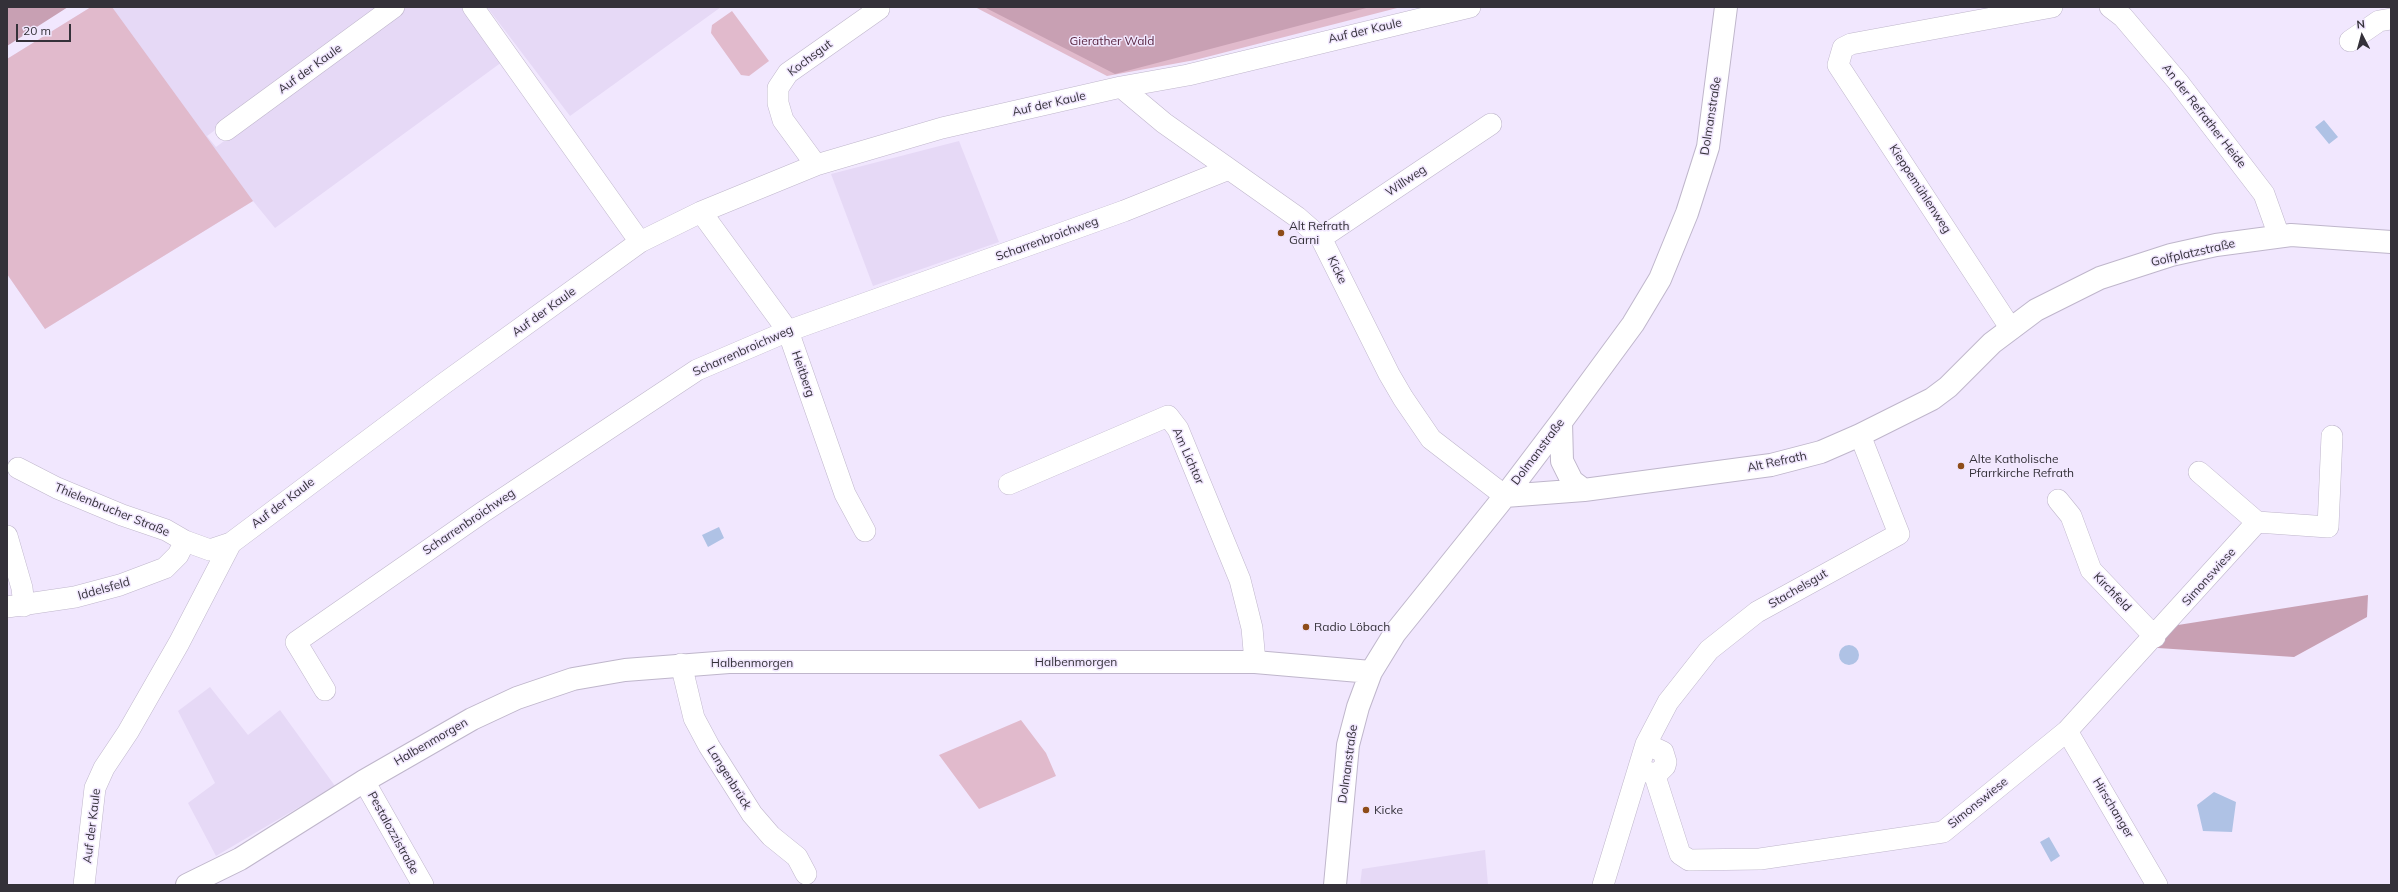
<!DOCTYPE html>
<meta charset="utf-8">
<style>
body{margin:0}
#map{position:relative;width:2398px;height:892px;overflow:hidden;background:#f1e7fe;font-family:Mulish,sans-serif}
canvas{display:block}
.frame{position:absolute;inset:0;border:8px solid #343139;pointer-events:none}
.north{position:absolute;left:2342px;top:16px;width:40px;height:40px;-webkit-text-stroke:3px #f1e7fe;paint-order:stroke;rotate:354deg;font-size:11px;font-weight:700;line-height:16px;text-align:center;color:#343139}
.north::after{content:'';display:block;margin:auto;width:14px;height:18px;background:#343139;clip-path:polygon(50% 0,100% 100%,50% 72%,0 100%)}
.scale{position:absolute;left:16px;top:24px;width:55px;height:18px;box-sizing:border-box;border:2px solid #343139;border-top:0;padding-left:5px;font-size:12px;line-height:14px;white-space:nowrap;color:#343139;-webkit-text-stroke:3px #f1e7fe;paint-order:stroke}
</style>
<div id="map">
<canvas width="2398" height="892"></canvas>
<div class="frame"></div>
<div class="north">N</div>
<div class="scale">20 m</div>
</div>
<script>
const context = document.querySelector('canvas').getContext('2d');
context.lineJoin = 'round';
function fillPath(path, color) { context.fillStyle = color; context.fill(path, 'evenodd'); }
const toPath = rows => new Path2D(rows.map(r => 'M' + r).join(''));
function trace(path, color, width, dash) { context.strokeStyle = color; context.lineWidth = width; context.lineCap = dash ? 'butt' : 'round'; context.setLineDash(dash || []); context.stroke(path); }
function drawText(font, color, halo, rows, align = 'center') {
  context.font = font + ' Mulish,sans-serif'; context.lineWidth = 3; context.setLineDash([]); context.textBaseline = 'middle'; context.strokeStyle = halo; context.fillStyle = color; for (const [text, x, y, turn = 0] of rows) {
    context.save(); context.translate(x, y); context.rotate((+turn || 0) * Math.PI / 180); context.textAlign = isNaN(turn) ? turn : align; if (halo) context.strokeText(text, 0, 0); context.fillText(text, 0, 0); context.restore();
  }
}
const built = toPath([
 [91,7,383,7,207,136,216,147,406,7,462,7,502,62,275,228,253,201,45,329,7,274,7,59],
 [487,7,721,7,570,116],
 [959,141,999,242,873,286,831,174],
 [210,687,248,735,280,710,335,786,216,856,188,803,215,783,178,711],
 [1485,850,1488,885,1360,885,1362,869]
]);
const green = toPath([
 [91,7,112,7,253,201,45,329,7,274,7,59],
 [975,7,1401,7,1195,60,1107,76],
 [732,11,769,61,749,76,741,75,711,33,712,25],
 [1021,720,1046,753,1056,776,979,809,939,755]
]);
const forest = toPath([
 [7,7,68,7,7,46],
 [984,7,1370,7,1115,74],
 [2368,595,2367,617,2294,657,2158,648,2155,642,2178,625]
]);
const water = toPath([
 [2324,120,2338,137,2329,144,2315,127],
 [719,527,724,538,708,547,702,535],
 '1839 655a10 10 0 1 1 20 0a10 10 0 1 1-20 0Z',
 [2214,792,2236,802,2232,832,2203,831,2197,805],
 [2049,837,2060,856,2051,862,2040,842]
]);
const street = toPath([
 [473,7,640,242],
 [2110,7,2123,17,2178,82,2264,194,2279,236],
 [2350,41,2379,21,2391,19],
 [1121,87,1164,123,1297,217,1321,238,1389,374,1403,398,1431,439,1505,496],
 [226,130,394,7],
 [816,165,783,120,778,103,778,88,788,73,879,9],
 [701,212,788,331,845,494,865,531],
 [1321,238,1491,124],
 [2011,329,1838,65,1843,48,1851,44,2052,7],
 [18,468,57,488,122,515,166,530,185,541,210,550,231,543],
 [2199,472,2257,522],
 [1009,484,1168,416,1178,429,1240,580,1252,628,1255,662],
 [2058,500,2071,516,2091,570,2155,637],
 [7,536,22,588,24,606],
 [7,607,75,597,120,585,165,568,178,555,185,541],
 [681,664,694,718,709,746,752,814,771,836,797,857,806,874],
 [325,690,296,642,483,512,697,370,788,331,1124,211,1229,169],
 [2067,731,2157,885],
 [1643,770,1651,773,1658,773,1665,766,1666,762,1663,752,1646,744],
 [1654,773,1680,854,1689,860,1760,859,1943,832,2067,731,2257,522,2328,527,2332,436],
 [364,781,423,885],
 [84,885,95,788,104,768,128,732,179,643,231,543,442,385,640,242,701,212,816,165,942,128,1121,87,1188,75,1470,7],
 [1603,885,1646,744,1668,702,1709,650,1757,612,1899,534,1860,435]
]);
const secondary = toPath([
 [1561,422,1562,461,1572,481,1584,490],
 [1505,496,1584,490,1771,465,1821,452,1860,435,1932,399,1948,387,1992,343,2036,310,2100,278,2171,255,2216,245,2291,235,2391,242],
 [187,885,240,859,364,781,472,719,517,698,573,679,625,670,729,662,1255,662,1371,672],
 [1335,885,1348,745,1358,707,1371,672,1395,633,1505,496,1561,422,1633,324,1660,279,1687,213,1708,147,1726,7]
]);
const markers = [
 [1281,233,4,"#8e4c19"],
 [1961,466,4,"#8e4c19"],
 [1306,627,4,"#8e4c19"],
 [1366,810,4,"#8e4c19"]
];
const streetNames = [
 ["Auf der Kaule",1365,31,-13],
 ["Kochsgut",810,58,-37],
 ["Auf der Kaule",310,69,-36],
 ["Auf der Kaule",1049,104,-13],
 ["Dolmanstraße",1711,116,-81],
 ["An der Refrather Heide",2204,116,52],
 ["Willweg",1406,181,-34],
 ["Kieppemühlenweg",1920,189,57],
 ["Scharrenbroichweg",1047,239,-20],
 ["Golfplatzstraße",2193,253,-13],
 ["Kicke",1337,270,64],
 ["Auf der Kaule",544,312,-36],
 ["Scharrenbroichweg",743,351,-24],
 ["Heitberg",803,374,71],
 ["Dolmanstraße",1538,452,-53],
 ["Am Lichtor",1188,456,66],
 ["Alt Refrath",1777,462,-12],
 ["Auf der Kaule",283,503,-37],
 ["Thielenbrucher Straße",112,510,22],
 ["Scharrenbroichweg",469,522,-34],
 ["Simonswiese",2209,577,-48],
 ["Iddelsfeld",104,589,-16],
 ["Stachelsgut",1798,589,-30],
 ["Kirchfeld",2112,592,46],
 ["Halbenmorgen",1076,662],
 ["Halbenmorgen",752,663],
 ["Halbenmorgen",431,742,-30],
 ["Dolmanstraße",1348,764,-82],
 ["Langenbrück",729,778,58],
 ["Simonswiese",1978,803,-39],
 ["Hirschanger",2113,808,59],
 ["Auf der Kaule",92,826,-83],
 ["Pestalozzistraße",393,833,61]
];
const parkNames = [
 ["Gierather Wald",1112,41]
];
const poiNames = [
 ["Alt Refrath",1289,226],
 ["Garni",1289,240],
 ["Alte Katholische",1969,459],
 ["Pfarrkirche Refrath",1969,473],
 ["Radio Löbach",1314,627],
 ["Kicke",1374,810]
];
fillPath(built, '#e6d9f6');
fillPath(green, '#e1bacc');
fillPath(forest, '#c8a0b3');
fillPath(water, '#afc2e5');
trace(street, '#bfb6cb', 22);
trace(secondary, '#bfb6cb', 24);
trace(street, '#fff', 21);
trace(secondary, '#fff', 22);
for (const [x, y, r, color] of markers) { const dot = new Path2D(); dot.arc(x, y, r, 0, 2 * Math.PI); context.fillStyle = color; context.fill(dot); trace(dot, '#f1e7fe', 1.5); }
drawText('12px', '#343139', '#f1e7fe', streetNames);
drawText('12px', '#582541', '#f1e7fe', parkNames);
drawText('12px', '#343139', '#f1e7fe', poiNames, 'left');
</script>
